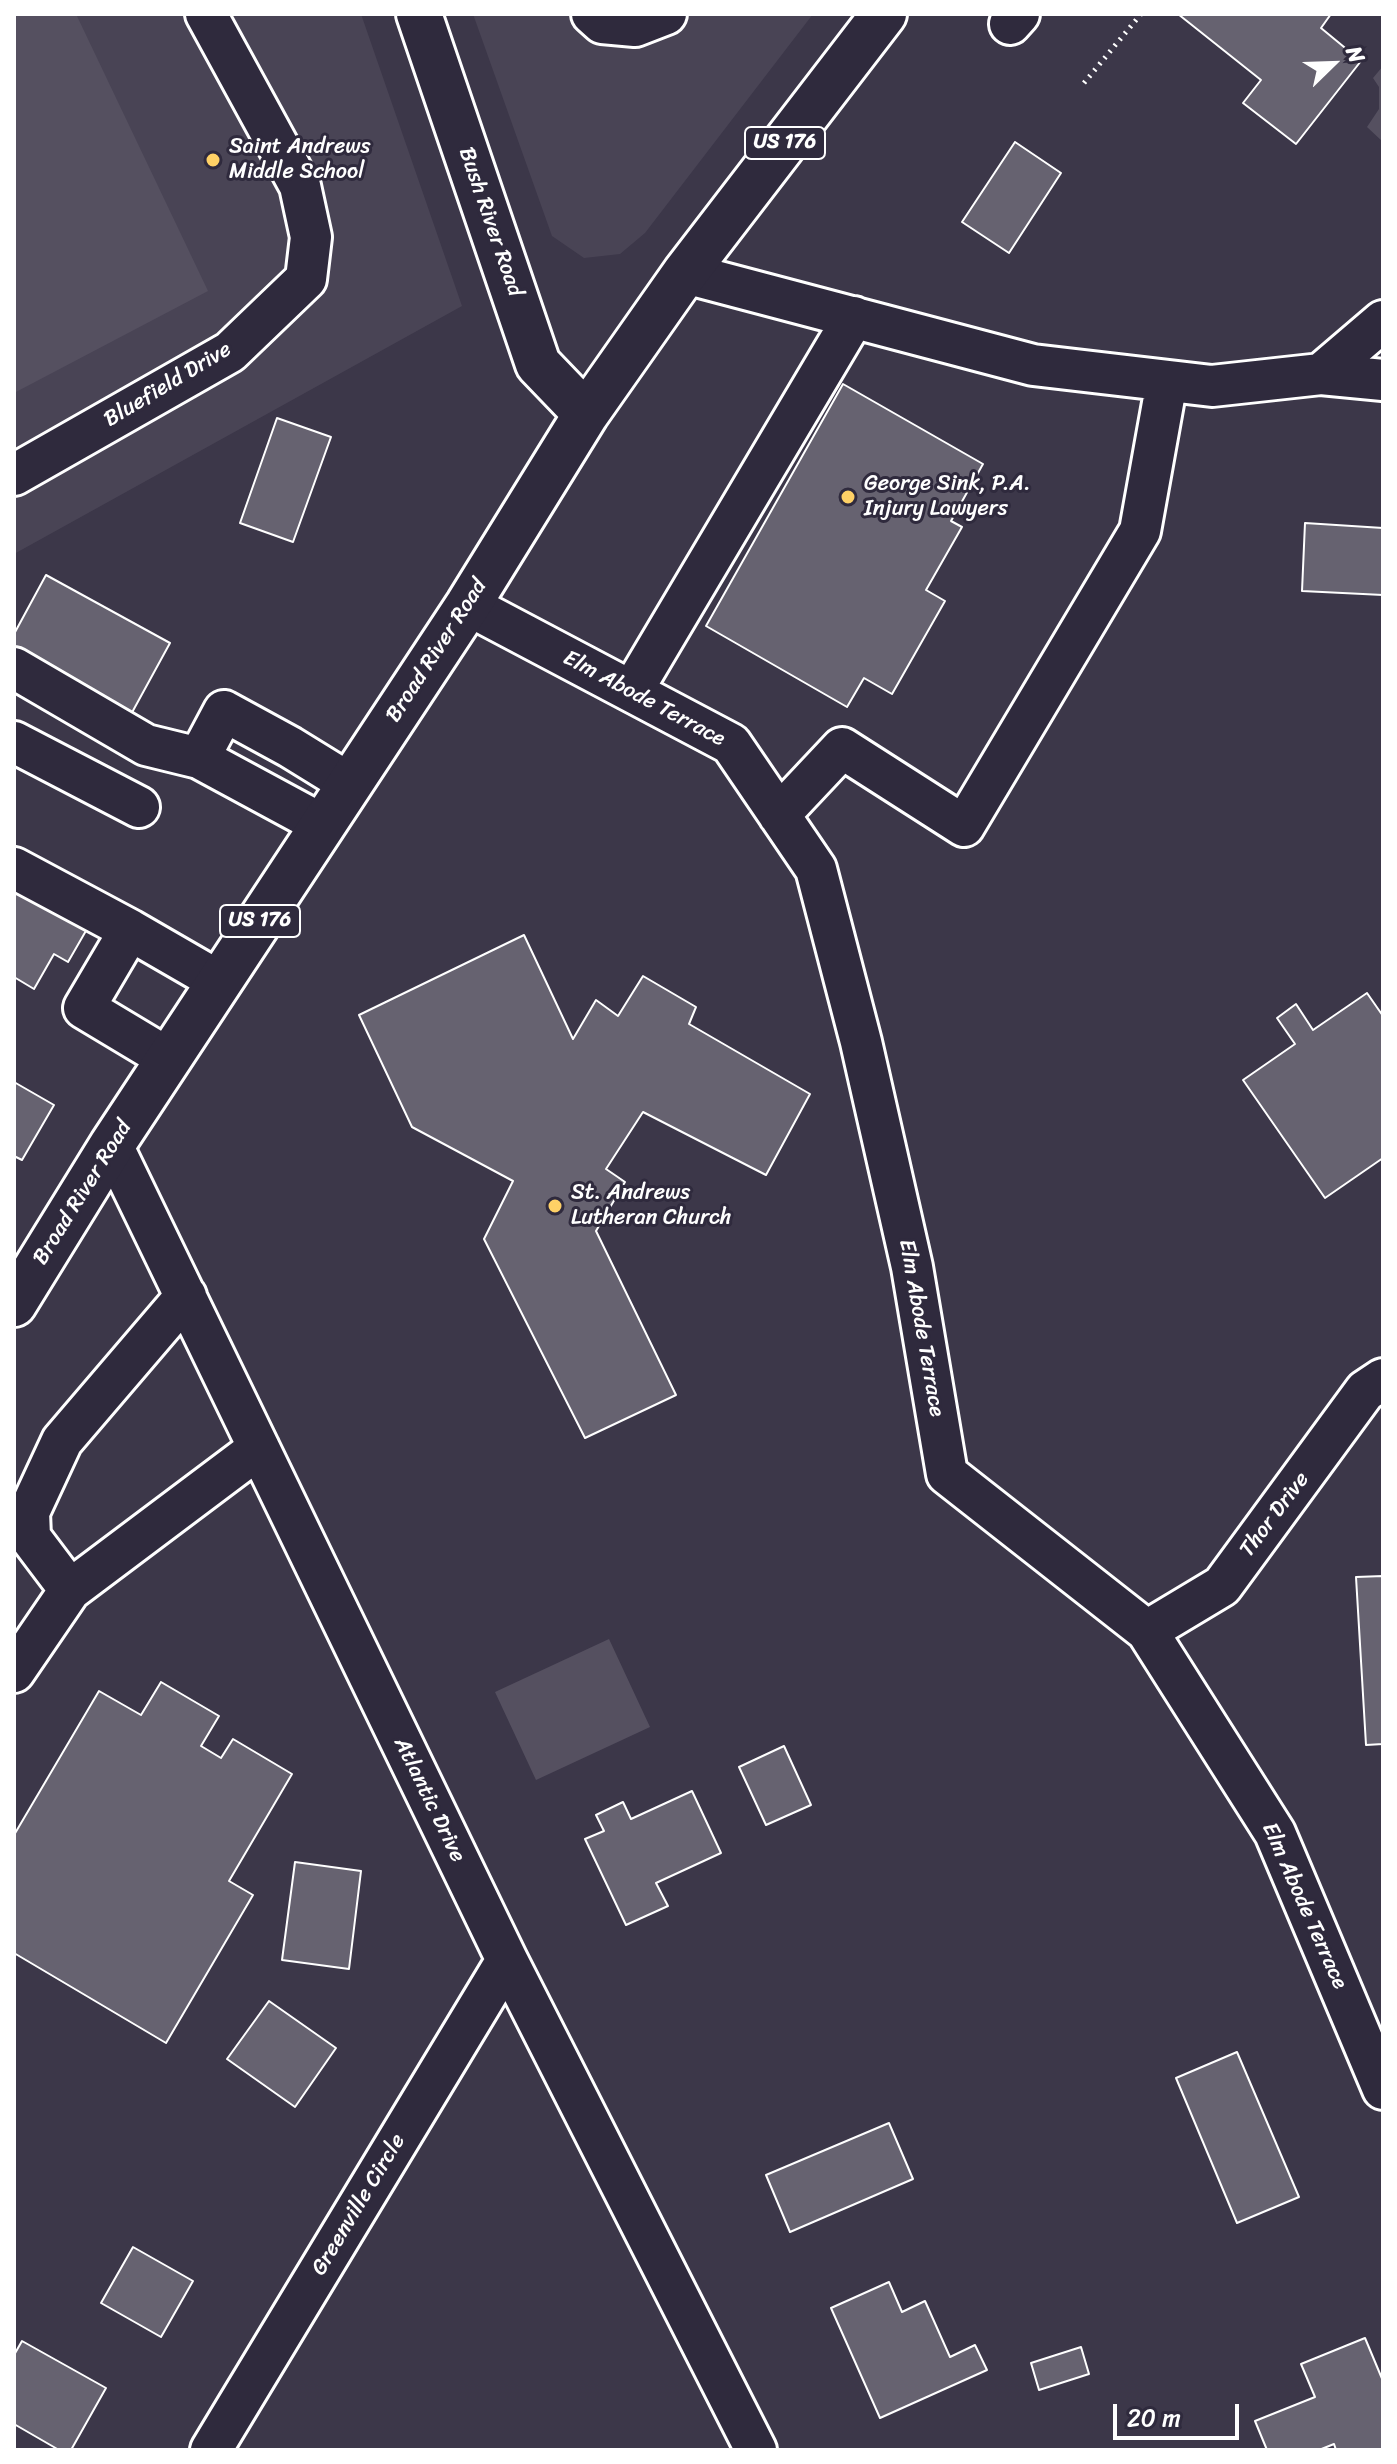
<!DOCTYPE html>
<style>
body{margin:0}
#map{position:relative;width:1397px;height:2464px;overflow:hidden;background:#3c3749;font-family:Sriracha,sans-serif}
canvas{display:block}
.frame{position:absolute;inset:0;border:16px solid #fff;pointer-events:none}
.north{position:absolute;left:1293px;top:24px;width:80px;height:80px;-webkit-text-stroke:6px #2f2a3d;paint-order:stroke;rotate:67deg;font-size:22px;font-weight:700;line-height:32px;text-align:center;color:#fff}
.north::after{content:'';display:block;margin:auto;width:28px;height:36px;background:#fff;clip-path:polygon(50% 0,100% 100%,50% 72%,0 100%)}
.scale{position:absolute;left:1113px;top:2404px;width:126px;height:36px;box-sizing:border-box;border:4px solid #fff;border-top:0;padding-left:10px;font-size:24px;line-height:28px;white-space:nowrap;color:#fff;-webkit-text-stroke:6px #2f2a3d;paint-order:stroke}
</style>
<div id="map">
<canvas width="1397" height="2464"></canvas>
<div class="frame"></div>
<div class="north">N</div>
<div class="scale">20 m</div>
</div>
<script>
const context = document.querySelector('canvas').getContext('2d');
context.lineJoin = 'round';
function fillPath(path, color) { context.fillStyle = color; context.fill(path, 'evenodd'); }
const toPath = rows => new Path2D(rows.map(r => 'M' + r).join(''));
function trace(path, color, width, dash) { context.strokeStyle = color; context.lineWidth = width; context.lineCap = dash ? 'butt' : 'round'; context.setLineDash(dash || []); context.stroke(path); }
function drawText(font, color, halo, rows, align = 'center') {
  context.font = font + ' Sriracha,sans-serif'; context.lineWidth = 6; context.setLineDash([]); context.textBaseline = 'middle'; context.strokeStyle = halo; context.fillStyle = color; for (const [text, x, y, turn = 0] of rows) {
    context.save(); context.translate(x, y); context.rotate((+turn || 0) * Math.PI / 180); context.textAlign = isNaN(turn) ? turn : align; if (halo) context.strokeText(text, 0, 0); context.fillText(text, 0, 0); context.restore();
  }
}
const built = toPath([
 [14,14,361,14,462,306,14,554],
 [473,14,813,14,645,233,620,254,584,258,552,236]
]);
const green = toPath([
 [14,14,76,14,208,291,14,393],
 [1383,66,1383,142,1367,127,1379,109,1379,87,1373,78],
 [609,1639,650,1727,536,1780,495,1692]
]);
const building = toPath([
 [1178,14,1331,14,1321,28,1361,61,1296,144,1243,103,1261,80,1178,14],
 [1015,142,1061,173,1009,253,962,222,1015,142],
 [843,384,983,464,951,521,962,527,926,590,945,601,892,694,864,678,847,707,706,626,843,384],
 [277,418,331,437,293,542,240,523,277,418],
 [1305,523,1383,528,1383,595,1302,591,1305,523],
 [46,575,170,643,129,718,14,655,14,634,46,575],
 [14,886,87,929,68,962,54,954,34,989,14,977,14,886],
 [524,935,573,1039,596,1000,618,1016,643,976,696,1007,689,1024,810,1094,766,1175,643,1112,606,1169,625,1182,596,1231,676,1395,585,1438,484,1239,513,1181,412,1127,359,1015,524,935],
 [1367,993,1383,1016,1383,1158,1325,1198,1243,1080,1295,1044,1277,1018,1296,1004,1313,1030,1367,993],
 [14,1082,54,1105,22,1160,14,1156,14,1082],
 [1383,1576,1383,1744,1366,1745,1356,1577,1383,1576],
 [161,1682,219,1716,201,1746,221,1758,233,1739,292,1774,229,1881,253,1895,166,2043,14,1953,14,1835,99,1691,141,1715,161,1682],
 [784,1746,811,1805,766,1825,739,1767,784,1746],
 [692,1791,721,1853,656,1883,668,1906,626,1925,585,1839,604,1831,596,1815,623,1802,631,1819,692,1791],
 [295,1862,361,1871,349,1969,282,1960,295,1862],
 [269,2001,336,2048,295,2107,227,2059,269,2001],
 [1237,2052,1299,2197,1237,2223,1176,2078,1237,2052],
 [889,2123,913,2179,790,2232,766,2175,889,2123],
 [133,2247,193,2281,161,2337,101,2303,133,2247],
 [889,2282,902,2312,925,2301,950,2357,975,2345,987,2370,880,2418,831,2308,889,2282],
 [1365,2338,1383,2381,1383,2450,1336,2450,1334,2444,1319,2450,1267,2450,1255,2421,1315,2397,1301,2364,1365,2338],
 [22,2341,106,2388,71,2450,59,2450,14,2424,14,2355,22,2341],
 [1081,2347,1089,2374,1039,2390,1031,2363,1081,2347]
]);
const path = toPath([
 [1084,83,1141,14]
]);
const minor = toPath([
 [592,14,602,23,635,26,666,14],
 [1010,24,1019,14],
 [685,273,1033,365,1212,386,1321,374,1383,321],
 [1321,374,1383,380],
 [14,475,230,352,306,279,311,237,300,186,206,14],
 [468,605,731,744,816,869,861,1042,912,1267,947,1474,1147,1631,1275,1833,1383,2089],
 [14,668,146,745,199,758,323,825],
 [632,691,854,317],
 [14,742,139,807],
 [199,758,224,711,290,747,350,784],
 [779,815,842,748,964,826,1140,531,1167,381],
 [14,868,130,930],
 [169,1059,84,1008,130,930,220,982],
 [112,1145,507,1960,756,2450],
 [70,1590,30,1537,29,1512,62,1441,186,1296],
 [1147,1631,1222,1586,1365,1391,1383,1379],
 [14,1672,70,1590,259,1448],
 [211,2450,507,1960]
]);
const major = toPath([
 [419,14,538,364,586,414],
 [14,1304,112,1145,468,605,586,414,685,273,884,14]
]);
const markers = [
 [213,160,8,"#ffd166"],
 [848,497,8,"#ffd166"],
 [555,1206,8,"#ffd166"]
];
const shields = [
 [785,143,80],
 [260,921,80]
];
const shieldNames = [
 ["US 176",785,143],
 ["US 176",260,921]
];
const poiNames = [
 ["Saint Andrews",229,147],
 ["Middle School",229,172],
 ["George Sink, P.A.",864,484],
 ["Injury Lawyers",864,509],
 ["St. Andrews",571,1193],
 ["Lutheran Church",571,1218]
];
const streetNames = [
 ["Bush River Road",490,222,71],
 ["Bluefield Drive",168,385,-31],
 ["Broad River Road",437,651,-57],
 ["Elm Abode Terrace",644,699,28],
 ["Broad River Road",83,1193,-58],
 ["Elm Abode Terrace",921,1328,80],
 ["Thor Drive",1275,1515,-53],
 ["Atlantic Drive",429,1800,64],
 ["Elm Abode Terrace",1304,1906,66],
 ["Greenville Circle",359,2205,-59]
];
fillPath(built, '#494455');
fillPath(green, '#555060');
fillPath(building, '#666270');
trace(building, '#fff', 2);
trace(minor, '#fff', 46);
trace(major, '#fff', 50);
trace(path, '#fff', 5, [2, 6]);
trace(minor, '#2f2a3d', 40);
trace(major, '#2f2a3d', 44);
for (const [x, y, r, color] of markers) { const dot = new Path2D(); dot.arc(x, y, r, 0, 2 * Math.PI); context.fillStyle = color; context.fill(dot); trace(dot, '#2f2a3d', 3); }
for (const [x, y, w] of shields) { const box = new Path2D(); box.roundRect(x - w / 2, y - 16, w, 32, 6); context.fillStyle = '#2f2a3d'; context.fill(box); trace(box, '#fff', 2); }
drawText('bold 20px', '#fff', null, shieldNames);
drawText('22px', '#fff', '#2f2a3d', poiNames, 'left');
drawText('22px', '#fff', '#2f2a3d', streetNames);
</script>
